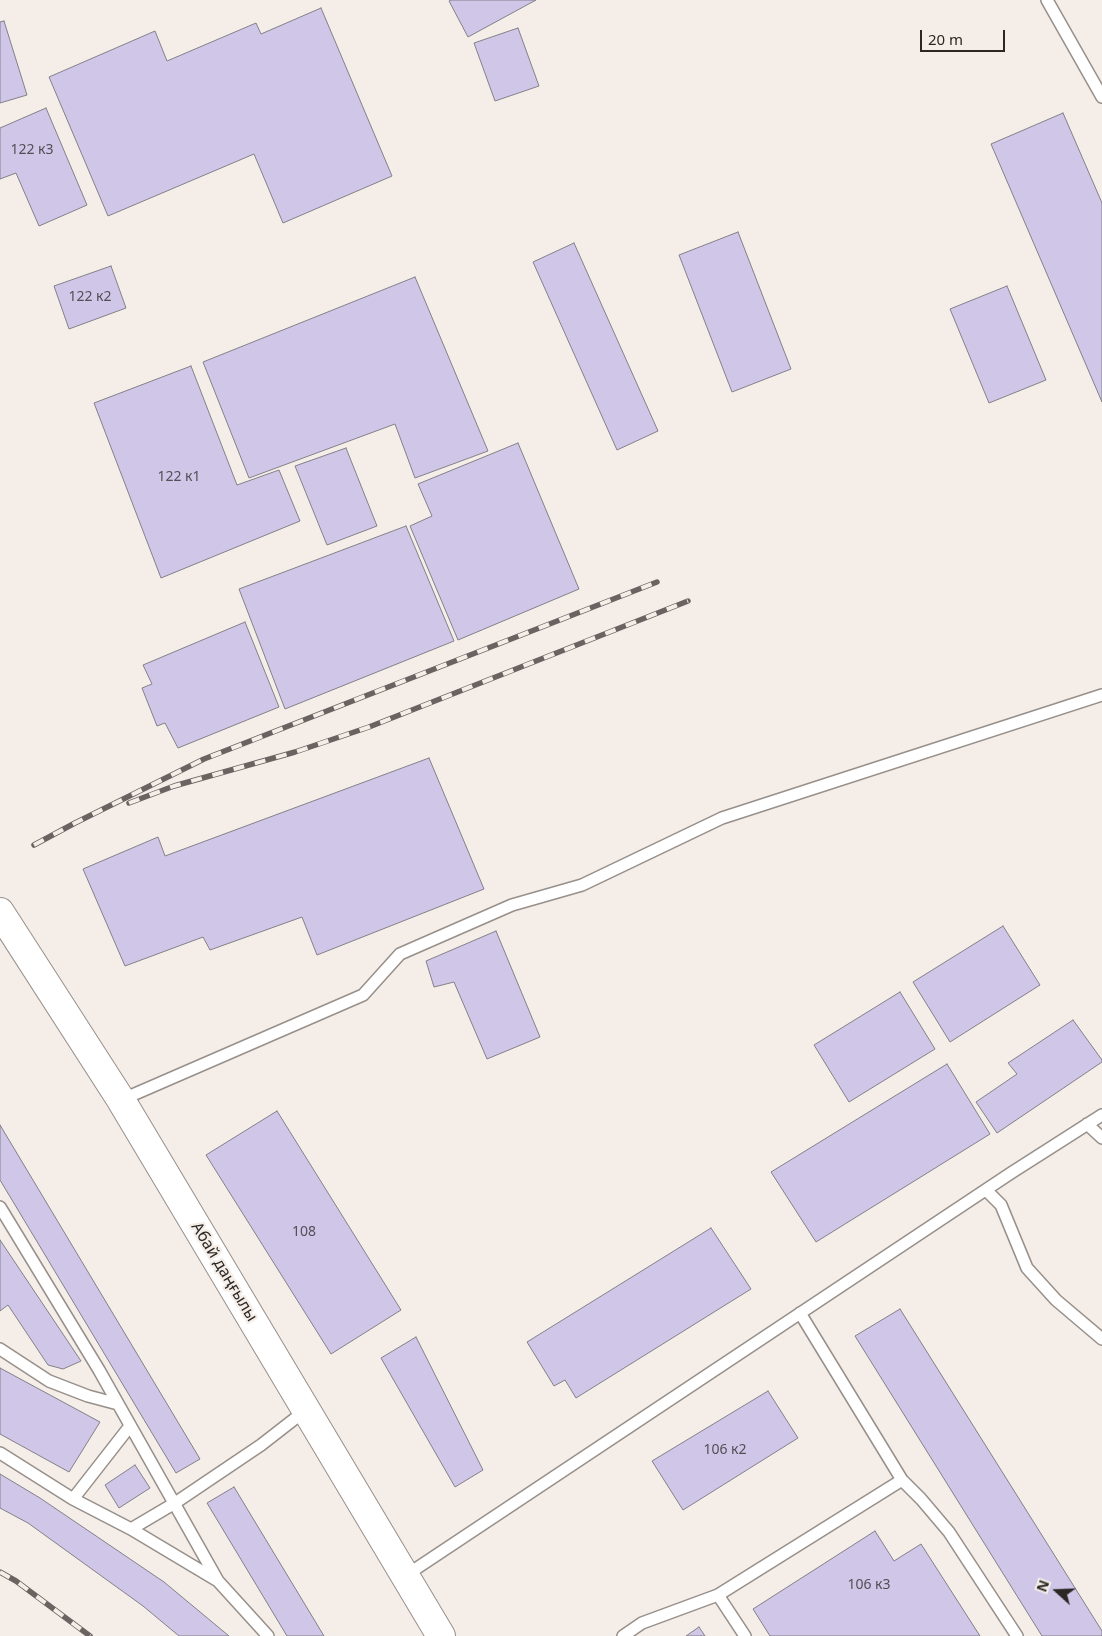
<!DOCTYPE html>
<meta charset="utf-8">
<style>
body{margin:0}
#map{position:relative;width:1102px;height:1636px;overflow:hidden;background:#f5ede7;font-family:"Noto Sans",sans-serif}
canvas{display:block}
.north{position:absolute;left:1032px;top:1566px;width:50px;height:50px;-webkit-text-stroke:4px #f5ede7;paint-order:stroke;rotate:290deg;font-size:14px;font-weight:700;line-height:20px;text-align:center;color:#2a2725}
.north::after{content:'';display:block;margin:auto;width:18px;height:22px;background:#2a2725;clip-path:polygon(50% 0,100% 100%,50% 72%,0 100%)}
.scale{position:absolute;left:920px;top:30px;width:85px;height:22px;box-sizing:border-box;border:2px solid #2a2725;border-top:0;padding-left:6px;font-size:15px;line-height:18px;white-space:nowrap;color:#2a2725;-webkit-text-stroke:4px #f5ede7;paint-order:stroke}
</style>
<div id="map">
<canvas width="1102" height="1636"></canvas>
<div class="north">N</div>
<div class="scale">20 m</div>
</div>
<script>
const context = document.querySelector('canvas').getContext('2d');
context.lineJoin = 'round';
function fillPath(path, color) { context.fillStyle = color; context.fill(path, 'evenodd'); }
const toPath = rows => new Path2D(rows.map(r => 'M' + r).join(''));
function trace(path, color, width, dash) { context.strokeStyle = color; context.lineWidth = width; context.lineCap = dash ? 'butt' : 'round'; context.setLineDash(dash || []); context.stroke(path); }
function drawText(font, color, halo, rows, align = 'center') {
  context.font = font + ' "Noto Sans",sans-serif'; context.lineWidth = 4.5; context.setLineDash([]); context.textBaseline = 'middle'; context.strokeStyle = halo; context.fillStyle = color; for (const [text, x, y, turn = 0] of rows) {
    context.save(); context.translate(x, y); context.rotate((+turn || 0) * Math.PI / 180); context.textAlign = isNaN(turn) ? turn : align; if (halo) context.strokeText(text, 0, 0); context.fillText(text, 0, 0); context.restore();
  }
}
const building = toPath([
 [451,0,536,0,468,37,449,1,451,0],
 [321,8,392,176,283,223,254,154,108,216,49,77,155,31,167,61,256,23,261,34,321,8],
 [4,21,27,95,0,103,0,22,4,21],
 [518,28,539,86,495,101,474,43,518,28],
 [46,108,87,205,39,226,16,173,0,179,0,128,46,108],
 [1063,113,1102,203,1102,402,991,144,1063,113],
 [738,232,791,369,732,392,679,255,738,232],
 [574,243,658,431,617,450,533,262,574,243],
 [111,266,126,308,69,329,54,286,111,266],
 [415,277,488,451,415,478,395,424,249,478,203,362,415,277],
 [1007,286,1046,380,989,403,950,309,1007,286],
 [191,366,237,485,279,470,300,521,161,578,94,403,191,366],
 [518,443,579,589,458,640,410,526,432,516,418,484,518,443],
 [346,448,377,526,327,545,295,466,346,448],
 [406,526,454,641,285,709,239,589,406,526],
 [245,622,279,707,178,748,165,723,157,726,142,688,152,684,143,665,245,622],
 [429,758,484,889,317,955,302,917,210,950,203,937,125,966,83,869,158,837,165,856,429,758],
 [1003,926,1040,985,950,1042,913,982,1003,926],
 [496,931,540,1037,487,1059,454,982,434,987,426,961,496,931],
 [900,992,935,1049,849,1102,814,1045,900,992],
 [1073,1020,1102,1060,1102,1062,997,1133,976,1102,1017,1074,1008,1063,1073,1020],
 [947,1064,990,1134,816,1242,771,1172,947,1064],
 [277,1111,401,1310,331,1354,206,1155,277,1111],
 [0,1125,200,1459,176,1473,0,1180,0,1125],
 [711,1228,751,1289,576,1398,565,1380,554,1386,527,1342,711,1228],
 [0,1240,81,1361,63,1369,48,1365,8,1305,0,1311,0,1240],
 [900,1309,1102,1631,1102,1636,1042,1636,855,1336,900,1309],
 [416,1337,483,1470,455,1487,381,1358,416,1337],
 [0,1368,100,1422,69,1472,0,1434,0,1368],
 [768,1391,798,1438,683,1510,652,1461,768,1391],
 [135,1465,150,1488,119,1508,105,1485,135,1465],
 [0,1474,40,1498,164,1582,229,1636,179,1636,143,1606,28,1523,0,1508,0,1474],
 [234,1487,324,1636,287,1636,207,1503,234,1487],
 [875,1531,894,1561,921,1544,980,1636,770,1636,753,1609,875,1531],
 [699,1627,705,1636,686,1636,699,1627]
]);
const lane = toPath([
 [1047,0,1102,97],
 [121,1100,363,995,400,954,512,905,582,885,722,818,1102,695],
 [1087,1124,1102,1138],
 [986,1190,1001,1205,1027,1268,1056,1300,1102,1339],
 [0,1207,99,1370,218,1581],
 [800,1313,902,1480],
 [0,1349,49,1381,88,1396,118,1404],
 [0,1453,73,1499,131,1529,175,1503,261,1445,306,1410],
 [73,1499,130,1426],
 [131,1529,218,1581,268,1636],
 [405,1576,1011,1173,1102,1115],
 [718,1595,745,1636],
 [623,1636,642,1623,718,1595,902,1480,921,1499,949,1532,1017,1636]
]);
const primary = toPath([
 [0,912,121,1100,441,1636]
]);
const rail = toPath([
 [129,803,174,786,295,752,369,727,688,601],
 [34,845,75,823,204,759,657,582],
 [0,1572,16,1581,90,1636]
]);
const numberNames = [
 ["122 к3",32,150],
 ["122 к2",90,297],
 ["122 к1",179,477],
 ["108",304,1232],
 ["106 к2",725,1450],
 ["106 к3",869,1585]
];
const streetNames = [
 ["Абай даңғылы",224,1272,59]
];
fillPath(building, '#cfc6e8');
trace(building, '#828088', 1);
trace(lane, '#978f8a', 14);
trace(primary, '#978f8a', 30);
trace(lane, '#fff', 11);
trace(primary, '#fff', 28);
trace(rail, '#696461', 5.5);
trace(rail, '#f5ede7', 4, [11]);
drawText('14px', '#534f56', null, numberNames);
drawText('16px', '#2a2725', '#f5ede7', streetNames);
</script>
